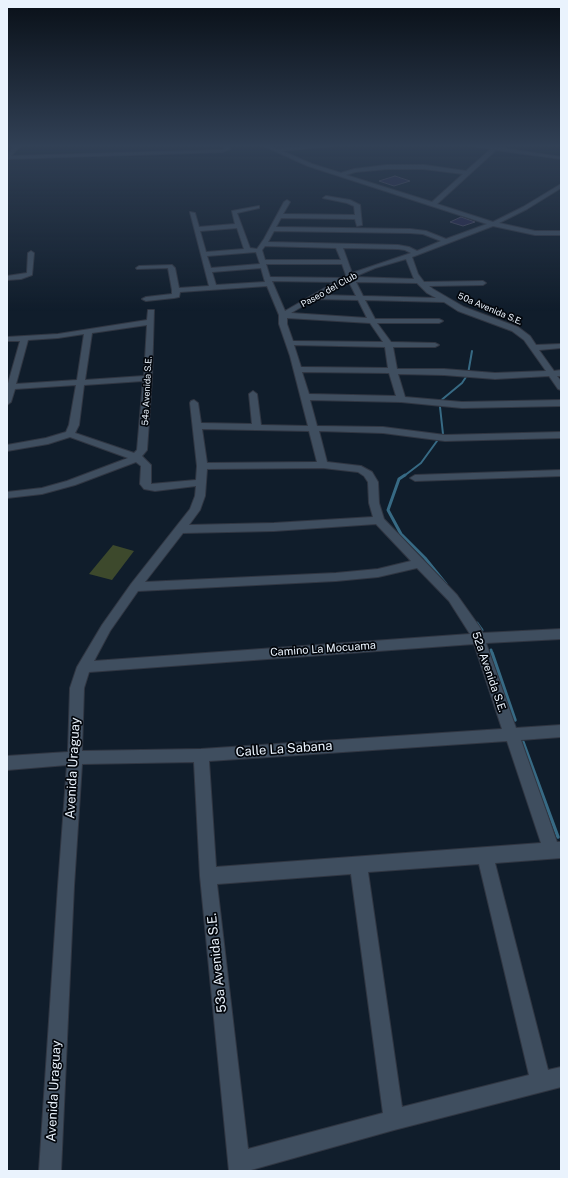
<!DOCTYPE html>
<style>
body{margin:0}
#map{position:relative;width:568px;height:1178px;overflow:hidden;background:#101d2b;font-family:"Public Sans",sans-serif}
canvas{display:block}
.frame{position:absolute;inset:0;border:8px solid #eaf3fd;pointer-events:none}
</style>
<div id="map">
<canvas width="568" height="1178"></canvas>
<div class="frame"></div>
</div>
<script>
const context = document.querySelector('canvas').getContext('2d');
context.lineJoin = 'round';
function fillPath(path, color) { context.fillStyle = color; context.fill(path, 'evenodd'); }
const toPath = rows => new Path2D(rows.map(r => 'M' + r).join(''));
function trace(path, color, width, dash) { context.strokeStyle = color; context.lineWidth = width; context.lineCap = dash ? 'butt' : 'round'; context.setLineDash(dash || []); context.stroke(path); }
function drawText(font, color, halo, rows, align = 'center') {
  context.font = font + ' "Public Sans",sans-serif'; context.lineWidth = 3.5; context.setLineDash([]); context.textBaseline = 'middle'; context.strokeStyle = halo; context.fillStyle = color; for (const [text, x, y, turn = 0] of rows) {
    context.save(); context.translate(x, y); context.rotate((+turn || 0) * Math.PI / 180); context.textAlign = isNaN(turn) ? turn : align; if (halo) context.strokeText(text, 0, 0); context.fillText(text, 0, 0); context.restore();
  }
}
const green = toPath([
 [113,545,134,551,112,580,89,574]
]);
const streamFar2 = toPath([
 [439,402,462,383,468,374,472,351],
 [440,407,443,434],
 [404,476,421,463,437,441]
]);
const streamFar1 = toPath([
 [405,475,399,479,388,510,401,534,425,558,446,584],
 [477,623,482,630],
 [491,650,492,654]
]);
const stream = toPath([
 [492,653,515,720],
 [523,742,558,837]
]);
const building = toPath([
 [395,176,410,181,394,186,379,181,395,176],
 [461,217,475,222,463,226,450,222,461,217]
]);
const minor = toPath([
 [15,146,20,146,11,156,222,150,225,148,224,146,228,146,230,149,222,152,7,159,7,155,15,146],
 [264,146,270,146,276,149,330,146,282,151,312,164,341,173,354,169,387,165,424,165,466,171,491,149,475,146,488,146,561,157,561,159,496,150,437,204,493,222,523,207,561,184,561,188,527,209,499,223,535,231,561,231,561,235,535,235,493,226,412,257,418,274,424,282,483,281,486,283,483,285,429,286,433,289,464,307,518,327,530,336,536,345,561,344,561,348,539,350,554,371,561,370,561,376,557,376,561,381,561,390,558,389,549,376,495,379,444,375,398,374,405,397,462,402,561,400,561,406,462,408,401,402,310,400,317,426,383,427,445,435,561,432,561,438,445,441,383,433,319,431,327,462,361,466,372,472,378,482,379,503,384,519,457,595,479,626,483,633,561,629,561,639,486,643,516,728,561,725,561,737,521,740,557,842,561,842,561,858,495,863,548,1070,561,1067,561,1087,394,1130,251,1170,251,1171,229,1171,200,876,194,762,82,764,74,886,61,1171,39,1171,58,886,67,765,7,770,7,756,68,752,70,688,77,667,102,625,131,584,190,509,195,496,196,486,155,491,144,489,140,484,141,466,136,462,75,485,42,494,7,498,7,492,42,488,67,481,128,458,70,437,48,444,7,451,7,445,46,438,66,432,69,425,76,385,15,389,11,402,7,405,7,387,20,341,7,341,7,337,58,334,147,320,148,310,154,310,152,378,147,450,142,456,151,465,151,484,196,480,197,466,190,403,191,401,194,400,198,403,201,423,252,424,249,394,253,391,257,394,261,425,308,426,290,356,279,324,279,315,267,286,180,292,179,297,174,298,146,301,142,299,146,297,172,294,172,290,168,268,137,269,136,268,139,266,172,265,175,268,179,288,209,286,190,212,195,213,199,227,235,224,232,211,259,206,259,208,237,213,250,248,257,249,264,239,284,202,287,200,290,202,283,214,355,215,354,206,347,203,323,198,326,196,350,200,360,205,362,225,357,226,355,219,281,218,276,227,410,229,426,231,446,239,487,224,308,166,264,146],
 [387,169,424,169,463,174,432,202,346,175,355,172,387,169],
 [237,228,244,249,206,252,200,231,237,228],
 [274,231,410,233,423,234,441,241,417,251,409,247,398,245,268,242,274,231],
 [265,246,336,248,341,260,265,260,262,250,265,246],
 [343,248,398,249,405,250,411,253,352,273,343,248],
 [256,252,260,264,211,268,207,256,256,252],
 [406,259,414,279,354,277,375,268,406,259],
 [266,264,342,264,346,275,342,278,270,277,266,264],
 [261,268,265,282,216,285,212,272,261,268],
 [272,281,335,282,285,311,272,281],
 [345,282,349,282,356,296,322,295,345,282],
 [356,282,417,283,427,293,436,298,363,296,356,282],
 [315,299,358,300,367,318,291,313,315,299],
 [365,300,444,302,458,311,512,331,524,340,546,371,495,373,444,369,397,369,393,347,435,347,439,345,435,343,391,342,377,323,439,323,443,321,439,319,375,319,365,300],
 [287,318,370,323,383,342,293,341,287,324,287,318],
 [147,325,144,376,85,380,92,333,147,325],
 [84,334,77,380,16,384,28,340,58,338,84,334],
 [294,345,385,347,388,368,301,367,294,345],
 [302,372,389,373,396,396,309,394,302,372],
 [143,381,137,450,134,453,75,433,79,425,84,385,143,381],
 [202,429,309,431,317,462,207,463,202,429],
 [323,468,358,472,364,476,368,482,369,503,373,517,274,523,189,525,200,510,205,496,207,469,323,468],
 [376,524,411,561,378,569,336,573,145,582,183,533,274,531,376,524],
 [417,568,449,601,470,634,94,661,110,631,138,591,336,581,378,577,417,568],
 [474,644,502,729,201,749,82,751,84,688,89,672,474,644],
 [507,741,541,843,216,867,209,761,507,741],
 [479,864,529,1075,402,1107,368,872,479,864],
 [351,874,383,1113,248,1149,217,884,351,874],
 [31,251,34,253,32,275,21,279,7,280,7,276,27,273,28,253,31,251],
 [561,470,561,476,415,481,410,478,415,475,561,470]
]);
const farStreetnames = [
 ["Paseo del Club",329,290,-29],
 ["50a Avenida S.E.",490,309,23],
 ["54a Avenida S.E.",147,391,-87]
];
const streetNames = [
 ["Camino La Mocuama",323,649,-4],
 ["52a Avenida S.E.",489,672,71]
];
const nearStreetnames = [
 ["Calle La Sabana",284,749,-4],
 ["Avenida Uraguay",73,768,-87],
 ["53a Avenida S.E.",217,963,-96],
 ["Avenida Uraguay",54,1091,-87]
];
fillPath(green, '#3d492c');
trace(streamFar2, '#376a84', 2);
trace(streamFar1, '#376a84', 3);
trace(stream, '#376a84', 3.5);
fillPath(building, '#27264c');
trace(building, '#4a4b5f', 1);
trace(minor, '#303642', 2);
fillPath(minor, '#3f4e5f');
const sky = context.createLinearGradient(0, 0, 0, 311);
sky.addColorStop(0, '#091018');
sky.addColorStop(0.47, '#314055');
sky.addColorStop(1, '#31405500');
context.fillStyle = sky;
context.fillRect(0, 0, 568, 311);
drawText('9px', '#eaf3fd', '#03070d', farStreetnames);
drawText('11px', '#eaf3fd', '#03070d', streetNames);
drawText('13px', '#eaf3fd', '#03070d', nearStreetnames);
</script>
